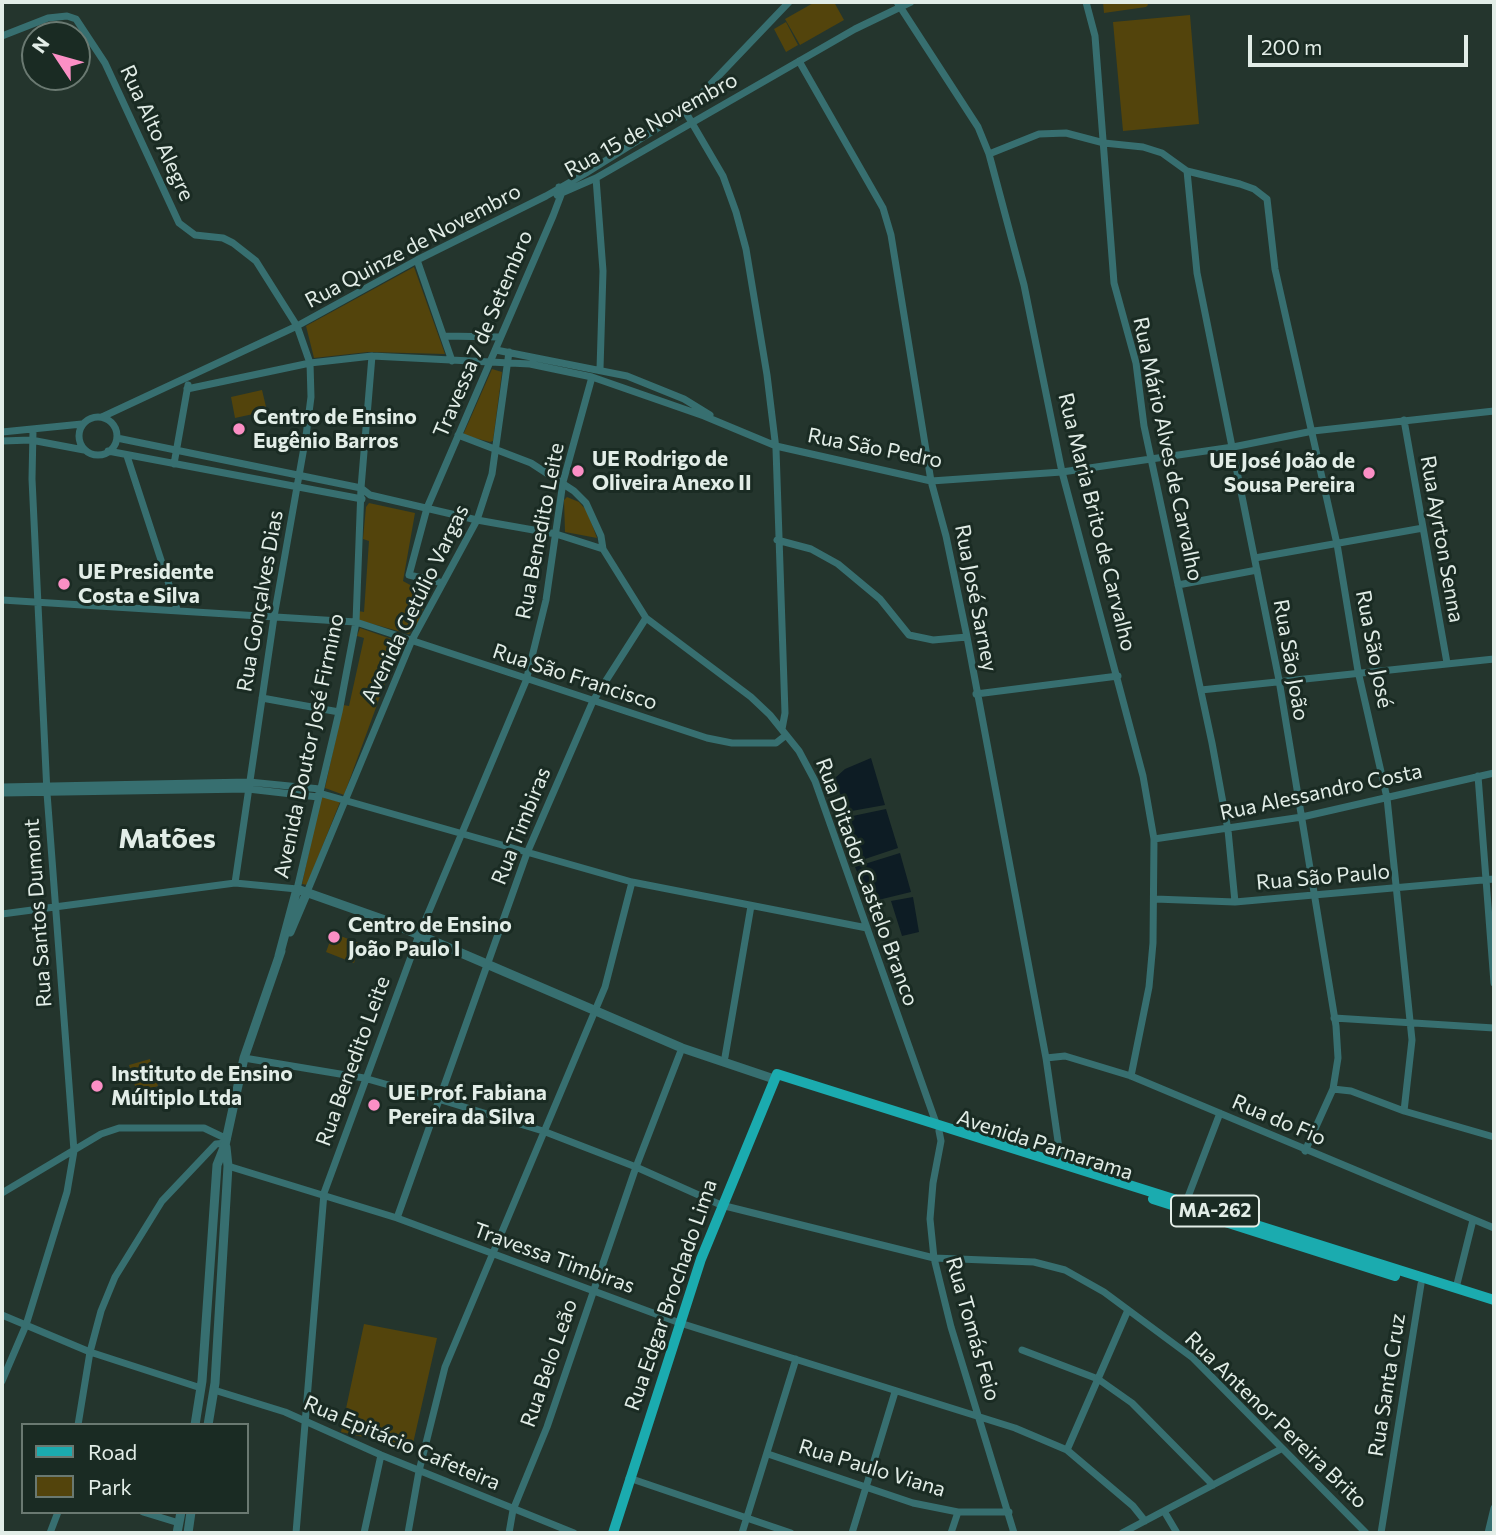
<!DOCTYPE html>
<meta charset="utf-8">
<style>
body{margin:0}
#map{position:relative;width:1496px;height:1535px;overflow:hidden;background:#24352d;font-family:Commissioner,sans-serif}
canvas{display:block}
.frame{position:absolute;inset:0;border:4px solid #e2ede7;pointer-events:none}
.legend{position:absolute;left:21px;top:1423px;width:228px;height:91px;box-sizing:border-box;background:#1a2b23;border:2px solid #6a7971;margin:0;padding:9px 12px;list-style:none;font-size:21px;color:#e2ede7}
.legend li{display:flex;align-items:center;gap:14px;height:35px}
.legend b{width:35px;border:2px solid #6a7971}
.north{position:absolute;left:21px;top:21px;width:70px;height:70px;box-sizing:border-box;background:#1a2b23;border:2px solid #6a7971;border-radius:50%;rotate:306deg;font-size:19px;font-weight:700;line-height:28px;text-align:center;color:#e2ede7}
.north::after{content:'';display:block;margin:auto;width:24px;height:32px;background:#fb8fc5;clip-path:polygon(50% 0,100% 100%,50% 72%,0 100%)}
.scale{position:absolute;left:1248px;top:35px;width:220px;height:32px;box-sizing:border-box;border:4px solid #e2ede7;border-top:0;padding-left:9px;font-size:21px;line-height:24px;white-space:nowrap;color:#e2ede7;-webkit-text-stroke:5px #1a2b23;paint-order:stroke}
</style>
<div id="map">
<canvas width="1496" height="1535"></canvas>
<div class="frame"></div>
<ul class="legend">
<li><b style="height:9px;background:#1babaf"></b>Road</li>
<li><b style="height:19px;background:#53440c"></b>Park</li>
</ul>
<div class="north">N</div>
<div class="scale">200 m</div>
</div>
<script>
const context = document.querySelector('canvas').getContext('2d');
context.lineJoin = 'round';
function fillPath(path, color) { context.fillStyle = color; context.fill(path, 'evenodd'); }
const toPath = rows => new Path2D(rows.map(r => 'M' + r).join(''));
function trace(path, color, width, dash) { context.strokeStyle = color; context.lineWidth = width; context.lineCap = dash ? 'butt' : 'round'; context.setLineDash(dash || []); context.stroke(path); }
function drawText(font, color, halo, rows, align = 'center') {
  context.font = font + ' Commissioner,sans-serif'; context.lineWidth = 6; context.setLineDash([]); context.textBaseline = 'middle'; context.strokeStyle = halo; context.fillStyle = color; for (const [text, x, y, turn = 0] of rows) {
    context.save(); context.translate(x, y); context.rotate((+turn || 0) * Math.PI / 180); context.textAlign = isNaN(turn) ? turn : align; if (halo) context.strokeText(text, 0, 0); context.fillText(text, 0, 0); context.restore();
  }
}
const green = toPath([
 [815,2,834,2,844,20,800,45,785,19],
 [1103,2,1147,2,1148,5,1146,7,1104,13],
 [1190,15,1199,124,1123,131,1113,22],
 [786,22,798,45,786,52,774,29],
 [414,267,445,354,368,352,314,358,306,326],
 [492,369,502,372,493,441,490,442,463,435],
 [262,390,267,411,235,418,231,397],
 [567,497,579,502,587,511,597,538,565,532,564,500],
 [369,503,415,513,403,581,421,591,425,603,418,623,409,634,358,620,358,611,364,612,369,541,363,539,366,507],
 [360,628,400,642,344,795,325,788,343,705,349,706,364,638,357,636],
 [321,796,340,802,307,885,302,884],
 [333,933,361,944,354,963,326,952],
 [150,1059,158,1086,137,1093,129,1065],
 [364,1324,437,1338,412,1448,341,1432]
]);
const water = toPath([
 [871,758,885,805,846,812,835,778,845,769],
 [886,809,898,848,856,862,843,818],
 [900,853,911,892,870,902,855,867],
 [913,897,919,932,902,936,891,901]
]);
const minor = toPath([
 [897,2,978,127,989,154,1024,285,1062,472,1143,776,1154,839,1153,943,1149,987,1131,1076],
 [1086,2,1095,36,1114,283,1136,363,1144,426,1212,743,1228,830,1235,902],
 [2,36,48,18,67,16,76,19,105,63,179,223,195,235,223,238,233,243,256,261,297,326,310,363,311,397,306,436,274,617,235,883],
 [799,61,883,208,891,235,931,481,946,536,967,637,1046,1058,1061,1162],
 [685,111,723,176,736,212,746,249,767,375,776,449,785,713,782,729],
 [989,154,1039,134,1066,133,1104,143,1143,147,1162,153,1187,171,1240,184,1254,189,1267,199,1275,269,1337,544,1358,671,1387,798,1412,1040,1404,1111],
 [1187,171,1197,273,1279,680,1336,1026,1338,1058,1333,1089,1305,1151],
 [596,178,603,271,600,369],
 [557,195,596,178,855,29,911,2],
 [417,260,452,361],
 [445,336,499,337],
 [496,350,627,376,684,399,710,415],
 [187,389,310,363,372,356,530,364,592,377,704,416,776,446,931,481,1062,472,1233,447,1313,431,1494,411],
 [102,417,297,326,417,260,546,196,586,173,685,111,789,2],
 '79 436a19 19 0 1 1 38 0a19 19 0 1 1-38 0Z',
 [1404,420,1447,663],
 [2,432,82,424],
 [458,435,531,463,574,491,586,503,601,536,603,549,646,618,751,697,770,715,799,751,815,781,936,1123],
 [117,438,361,488,370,495,477,520,556,534,603,549],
 [2,441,31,440,84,450],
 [108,451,362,499],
 [127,456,177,609],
 [174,464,188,385],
 [777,540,811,549,838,564,880,599,909,635,933,640,967,637],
 [1255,558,1423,528],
 [443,583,409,575,427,508,553,216,561,195,559,187],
 [1178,585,1257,570],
 [2,600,356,622,707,738,732,743,776,743,785,736],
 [1201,690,1494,659],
 [976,694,1118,676],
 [262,698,339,712],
 [1478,776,1494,983],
 [2,787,249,782,320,789],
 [2,793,248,789,318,797],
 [319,793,632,882,867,928],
 [1154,839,1302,817,1494,773],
 [307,892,412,640,477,520,492,474,509,352],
 [1155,899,1235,902,1494,879],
 [2,914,235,883,297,889,339,712,356,622,361,488,372,356],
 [1334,1018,1494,1028],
 [725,1057,751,906],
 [244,1058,364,1078,438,1099,543,1131,636,1167,721,1205,934,1258,1034,1262,1065,1270,1104,1292,1193,1358,1366,1533],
 [1046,1058,1065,1056,1131,1076,1494,1228],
 [1333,1089,1351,1091,1404,1111,1494,1137],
 [939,1131,941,1141,933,1183,930,1219,934,1258,951,1327,1014,1533],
 [228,1166,397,1218,680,1323,1015,1428,1067,1450,1133,1506,1145,1521],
 [2,1193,101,1134,119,1128,204,1128,227,1139],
 [1186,1202,1220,1113],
 [397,1218,527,853,593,701,646,618],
 [1456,1288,1473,1220],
 [2,1315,90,1352,201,1388],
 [1022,1350,1098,1379,1132,1403,1213,1485],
 [2,1381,26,1325,67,1192,74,1151,47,793,32,479,33,431],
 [214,1390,285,1412,381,1455,574,1533],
 [78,1425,90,1352,101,1311,115,1277,162,1201,216,1144,226,1143],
 [1067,1450,1128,1310],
 [768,1454,913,1503,958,1512,1009,1512],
 [629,1478,791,1533],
 [1164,1511,1177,1533],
 [143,1512,179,1523],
 [50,1533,58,1512],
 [296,1533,324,1193,419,935,526,681,546,600,563,482,592,377],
 [364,1533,381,1455],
 [408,1533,419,1471,445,1367,605,987,632,882],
 [509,1533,513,1510,547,1427,636,1167,682,1048],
 [742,1533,796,1359],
 [852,1533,895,1392],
 [951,1533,958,1512],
 [1122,1533,1281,1449],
 [1381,1533,1421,1284],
 [1488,1533,1494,1508]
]);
const tertiary = toPath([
 [290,932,307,892],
 [279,956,297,889,382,919,682,1048,774,1079],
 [195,1425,202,1381,217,1165,225,1145,244,1058,281,951],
 [208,1425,215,1383,228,1166,226,1147],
 [177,1533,181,1512],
 [188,1533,191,1512]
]);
const primary = toPath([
 [1153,1199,1395,1276],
 [613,1533,701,1259,777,1074,1494,1300]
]);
const markers = [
 [239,429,7,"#fb8fc5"],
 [578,471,7,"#fb8fc5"],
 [1369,473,7,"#fb8fc5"],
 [64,584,7,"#fb8fc5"],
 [334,937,7,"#fb8fc5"],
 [97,1086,7,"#fb8fc5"],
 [374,1105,7,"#fb8fc5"]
];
const shields = [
 [1215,1211,88]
];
const shieldNames = [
 ["MA-262",1215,1211]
];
const streetNames = [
 ["Rua 15 de Novembro",651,125,-29],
 ["Rua Alto Alegre",157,133,65],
 ["Rua Quinze de Novembro",413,246,-28],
 ["Travessa 7 de Setembro",483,334,-67],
 ["Rua São Pedro",875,448,11],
 ["Rua Mário Alves de Carvalho",1168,449,78],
 ["Rua Maria Brito de Carvalho",1097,522,76],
 ["Rua Benedito Leite",540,531,-79],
 ["Rua Ayrton Senna",1442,539,80],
 ["Rua José Sarney",976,598,79],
 ["Rua Gonçalves Dias",260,601,-80],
 ["Avenida Getúlio Vargas",415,604,-64],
 ["Rua São José",1374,649,79],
 ["Rua São João",1291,660,80],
 ["Rua São Francisco",575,677,18],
 ["Avenida Doutor José Firmino",309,746,-78],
 ["Rua Alessandro Costa",1321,792,-12],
 ["Rua Timbiras",521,826,-68],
 ["Rua São Paulo",1323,877,-5],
 ["Rua Ditador Castelo Branco",867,882,70],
 ["Rua Santos Dumont",38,913,-94],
 ["Rua Benedito Leite",353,1061,-70],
 ["Rua do Fio",1279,1120,23],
 ["Avenida Parnarama",1045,1145,18],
 ["Travessa Timbiras",554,1258,20],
 ["Rua Edgar Brochado Lima",671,1295,-71],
 ["Rua Tomás Feio",973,1329,74],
 ["Rua Belo Leão",549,1363,-71],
 ["Rua Santa Cruz",1387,1385,-81],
 ["Rua Antenor Pereira Brito",1276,1420,44],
 ["Rua Epitácio Cafeteira",402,1443,23],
 ["Rua Paulo Viana",872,1468,17]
];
const poiNames = [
 ["Centro de Ensino",253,417],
 ["Eugênio Barros",253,441],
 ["UE Rodrigo de",592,459],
 ["Oliveira Anexo II",592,483],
 ["UE José João de",1355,461,"right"],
 ["Sousa Pereira",1355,485,"right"],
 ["UE Presidente",78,572],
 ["Costa e Silva",78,596],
 ["Centro de Ensino",348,925],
 ["João Paulo I",348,949],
 ["Instituto de Ensino",111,1074],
 ["Múltiplo Ltda",111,1098],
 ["UE Prof. Fabiana",388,1093],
 ["Pereira da Silva",388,1117]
];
const districtNames = [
 ["Matões",167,839]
];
fillPath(green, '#53440c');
fillPath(water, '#0d1c24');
trace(minor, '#376f70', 7);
trace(tertiary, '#376f70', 9);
trace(primary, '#1babaf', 10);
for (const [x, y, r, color] of markers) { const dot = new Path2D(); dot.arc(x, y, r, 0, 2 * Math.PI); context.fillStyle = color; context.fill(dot); trace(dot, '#1a2b23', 2.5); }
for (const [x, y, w] of shields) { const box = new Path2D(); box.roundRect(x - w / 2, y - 15.5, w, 31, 5); context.fillStyle = '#1a2b23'; context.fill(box); trace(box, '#e2ede7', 2); }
drawText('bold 19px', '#e2ede7', null, shieldNames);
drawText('21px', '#e2ede7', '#1a2b23', streetNames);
drawText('bold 21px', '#e2ede7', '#1a2b23', poiNames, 'left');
drawText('bold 28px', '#e2ede7', '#1a2b23', districtNames);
</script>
